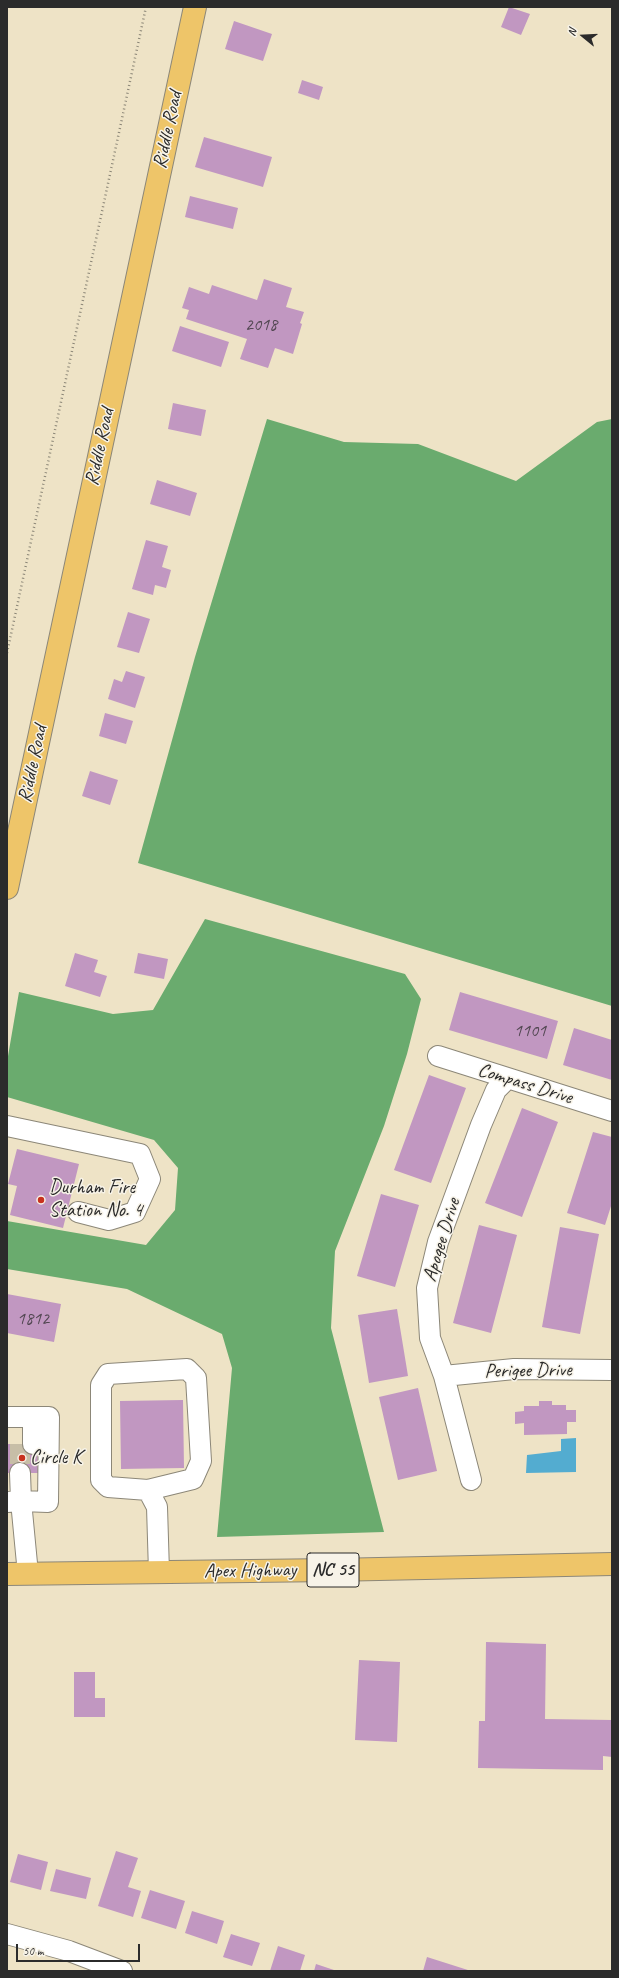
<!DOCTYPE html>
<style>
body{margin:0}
#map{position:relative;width:619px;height:1978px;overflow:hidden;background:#eee3c6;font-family:Caveat,sans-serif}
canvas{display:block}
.frame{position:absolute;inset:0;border:8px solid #2b2b2b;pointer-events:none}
.north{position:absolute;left:563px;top:16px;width:40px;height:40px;-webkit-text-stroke:3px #f7f3e8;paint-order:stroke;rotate:288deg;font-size:11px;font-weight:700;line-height:16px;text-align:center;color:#2b2b2b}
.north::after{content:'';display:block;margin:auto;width:14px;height:18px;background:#2b2b2b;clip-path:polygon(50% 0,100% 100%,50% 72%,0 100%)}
.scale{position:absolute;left:16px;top:1944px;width:124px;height:18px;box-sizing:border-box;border:2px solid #2b2b2b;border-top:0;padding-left:5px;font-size:12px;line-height:14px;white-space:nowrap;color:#2b2b2b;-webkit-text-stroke:3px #f7f3e8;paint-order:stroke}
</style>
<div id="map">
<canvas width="619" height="1978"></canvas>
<div class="frame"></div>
<div class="north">N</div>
<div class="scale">50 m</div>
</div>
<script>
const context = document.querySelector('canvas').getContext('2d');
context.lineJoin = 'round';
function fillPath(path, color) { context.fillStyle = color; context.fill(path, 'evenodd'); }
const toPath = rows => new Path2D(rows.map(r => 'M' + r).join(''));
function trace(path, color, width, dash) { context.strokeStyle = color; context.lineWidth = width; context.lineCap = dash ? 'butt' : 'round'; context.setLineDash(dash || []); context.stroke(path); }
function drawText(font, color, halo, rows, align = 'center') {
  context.font = font + ' Caveat,sans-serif'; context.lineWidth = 3; context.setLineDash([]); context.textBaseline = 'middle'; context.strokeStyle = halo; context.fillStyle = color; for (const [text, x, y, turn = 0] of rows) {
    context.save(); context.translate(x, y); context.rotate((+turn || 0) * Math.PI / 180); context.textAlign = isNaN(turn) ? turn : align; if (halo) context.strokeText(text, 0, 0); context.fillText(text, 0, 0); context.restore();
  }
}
const forest = toPath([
 [267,419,344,442,418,444,516,481,597,422,612,419,612,1006,138,863,195,657],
 [205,919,405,974,421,999,407,1054,384,1126,335,1251,331,1328,384,1532,217,1537,232,1368,222,1334,127,1289,7,1269,7,1221,146,1245,175,1210,178,1168,154,1140,7,1097,7,1062,19,992,113,1014,153,1010]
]);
const water = toPath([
 [576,1438,576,1472,526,1473,527,1455,561,1451,561,1439]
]);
const building = toPath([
 [509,7,530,14,521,35,501,27],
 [234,21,272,34,263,61,225,49],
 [302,80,323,87,319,100,298,93],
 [204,137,272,157,263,187,195,167],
 [190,196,238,208,233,229,185,217],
 [264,279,292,288,286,307,304,312,300,323,302,324,293,354,275,348,268,368,240,359,247,339,186,319,189,310,182,308,189,287,209,294,212,285,257,300],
 [180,326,229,342,221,367,172,351],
 [173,403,206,410,201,436,168,429],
 [157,480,197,493,190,516,150,504],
 [146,540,168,546,162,567,171,570,166,588,155,585,153,595,132,589],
 [128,612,150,619,139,653,117,647],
 [126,671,145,677,135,708,108,699,114,679,122,682],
 [105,713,133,721,126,744,99,736],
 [90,771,118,780,110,805,82,796],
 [75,953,98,960,94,972,107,976,100,997,65,986],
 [138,953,168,959,164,979,134,973],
 [460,992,558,1021,547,1059,449,1030],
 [574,1028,612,1040,612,1080,563,1065],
 [429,1075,466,1088,431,1183,394,1170],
 [522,1108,558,1122,522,1217,485,1203],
 [593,1132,612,1137,612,1203,605,1225,567,1213],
 [17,1149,79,1164,63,1228,10,1215,17,1186,8,1184],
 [381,1194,419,1205,395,1287,357,1276],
 [479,1225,517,1235,491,1333,453,1323],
 [560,1227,599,1234,580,1334,542,1327],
 [7,1294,61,1304,54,1342,7,1333],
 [397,1309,408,1376,369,1383,358,1315],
 [418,1388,437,1471,398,1480,379,1397],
 [183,1400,184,1468,121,1469,120,1401],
 [539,1401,552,1401,552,1405,566,1405,566,1410,576,1410,576,1422,567,1422,567,1434,524,1435,524,1423,515,1424,515,1412,524,1411,524,1406,539,1406],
 [7,1444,37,1444,38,1473,7,1473],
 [486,1642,546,1644,545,1719,612,1720,612,1757,603,1756,603,1770,478,1768,479,1721,485,1721],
 [359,1660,400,1662,397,1742,355,1740],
 [74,1672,95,1672,95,1698,105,1698,105,1717,74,1717],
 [116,1851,138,1858,128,1887,141,1891,133,1917,98,1906],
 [18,1854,48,1862,41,1890,10,1882],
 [56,1869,91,1878,86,1899,50,1891],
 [150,1890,185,1901,176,1929,141,1918],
 [192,1911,224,1921,217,1944,185,1933],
 [231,1934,260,1943,252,1966,223,1957],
 [278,1946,305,1955,300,1971,270,1971],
 [427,1957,471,1971,423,1971],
 [316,1964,337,1971,314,1971]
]);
const minorTunnel = toPath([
 [20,1444,20,1473]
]);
const path = toPath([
 [7,653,146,7]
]);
const minor = toPath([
 [438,1056,612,1111],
 [7,1126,140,1154,150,1179,135,1212,109,1220,78,1212],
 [444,1376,514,1369,612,1370],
 [7,1417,49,1417,48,1502,21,1501,20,1473],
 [33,1444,33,1417],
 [471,1480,444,1376,430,1338,427,1288,438,1242,481,1125,496,1090,507,1079],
 [148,1490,193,1479,201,1461,196,1378,187,1369,108,1374,101,1385,101,1480,108,1487,148,1490,157,1507,159,1572],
 [7,1502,21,1501,28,1574],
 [7,1934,69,1951,122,1971]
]);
const major = toPath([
 [7,888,195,7],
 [7,1574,332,1570,612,1564]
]);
const markers = [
 [41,1200,4,"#c8321e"],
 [22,1458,4,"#c8321e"]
];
const numberNames = [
 ["2018",261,325],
 ["1101",530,1031],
 ["1812",33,1319]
];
const shields = [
 [333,1570,52]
];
const shieldNames = [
 ["NC 55",333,1570]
];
const streetNames = [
 ["Riddle Road",168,130,-78],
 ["Riddle Road",100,447,-78],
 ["Riddle Road",33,764,-78],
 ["Compass Drive",525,1084,17],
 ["Apogee Drive",442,1240,-73],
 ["Perigee Drive",528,1371,-1],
 ["Apex Highway",250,1571,-1]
];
const poiNames = [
 ["Durham Fire",49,1188],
 ["Station No. 4",49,1211],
 ["Circle K",30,1458]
];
fillPath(forest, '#6aab6e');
fillPath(water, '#53acd0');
fillPath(building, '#c197c1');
trace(minorTunnel, '#c7bea7', 20, [20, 10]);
trace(minor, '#8c8778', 22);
trace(major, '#8c8778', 24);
trace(path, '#8c8778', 2.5, [1, 3]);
trace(minor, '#fff', 20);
trace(major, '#eec569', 22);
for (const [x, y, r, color] of markers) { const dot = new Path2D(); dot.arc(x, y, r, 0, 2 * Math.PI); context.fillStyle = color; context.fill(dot); trace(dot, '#f7f3e8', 1.5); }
drawText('18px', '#504650', null, numberNames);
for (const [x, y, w] of shields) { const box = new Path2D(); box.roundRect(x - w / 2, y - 17, w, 34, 3); context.fillStyle = '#f7f3e8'; context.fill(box); trace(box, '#2b2b2b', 1); }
drawText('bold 19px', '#2b2b2b', null, shieldNames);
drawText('20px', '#2b2b2b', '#f7f3e8', streetNames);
drawText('20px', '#2b2b2b', '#f7f3e8', poiNames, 'left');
</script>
